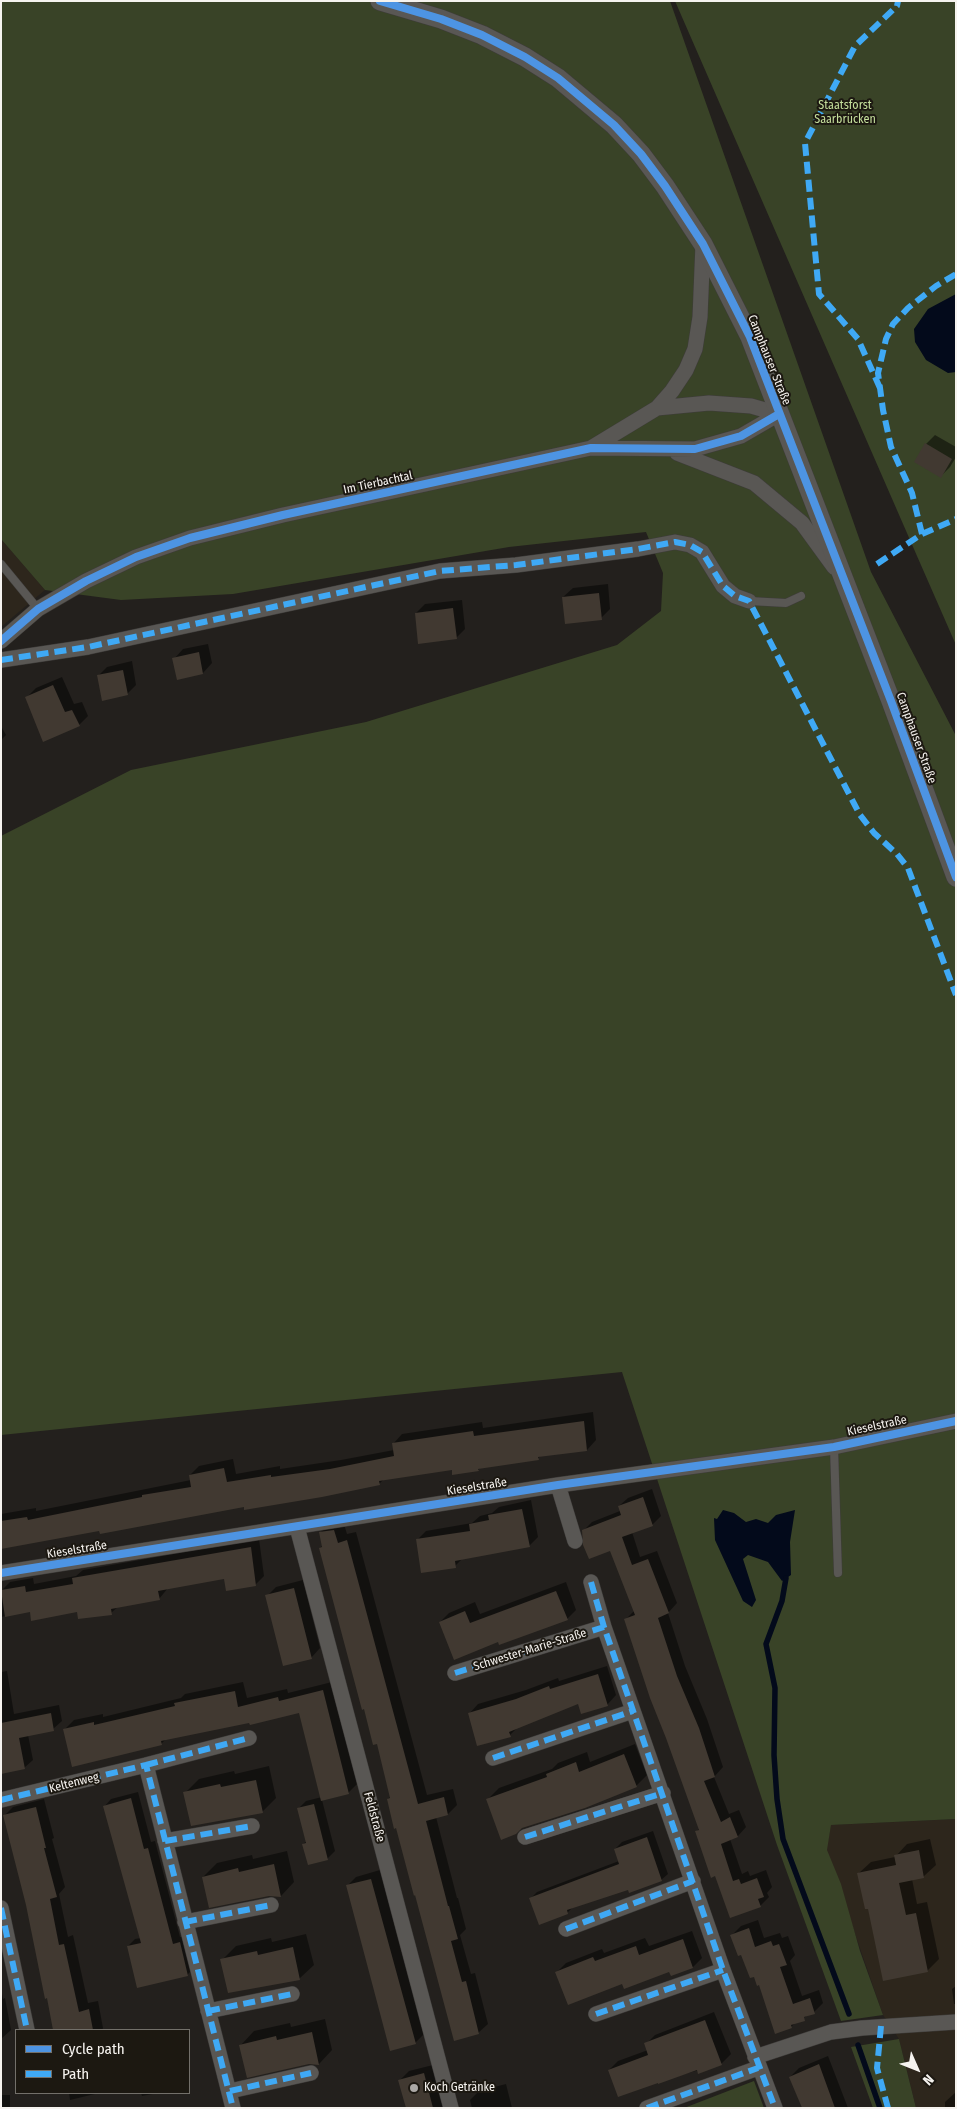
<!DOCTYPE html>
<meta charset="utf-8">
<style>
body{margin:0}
#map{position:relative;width:957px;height:2109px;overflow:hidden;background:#23201d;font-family:"Fira Sans Condensed",sans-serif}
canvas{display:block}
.frame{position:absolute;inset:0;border:2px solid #f6f3ef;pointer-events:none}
.legend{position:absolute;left:15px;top:2029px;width:175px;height:65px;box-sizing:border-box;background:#1c1811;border:1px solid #73706a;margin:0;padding:6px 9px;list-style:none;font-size:15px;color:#f6f3ef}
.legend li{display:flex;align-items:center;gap:10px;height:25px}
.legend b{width:25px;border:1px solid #73706a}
.north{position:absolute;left:892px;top:2044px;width:50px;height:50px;-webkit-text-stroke:4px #1c1811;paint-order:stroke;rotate:134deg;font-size:14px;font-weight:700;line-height:20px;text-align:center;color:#f6f3ef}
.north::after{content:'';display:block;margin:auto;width:18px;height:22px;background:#f6f3ef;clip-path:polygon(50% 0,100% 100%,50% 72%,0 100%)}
</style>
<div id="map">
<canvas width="957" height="2109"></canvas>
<div class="frame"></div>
<ul class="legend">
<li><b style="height:6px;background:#4d94e3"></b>Cycle path</li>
<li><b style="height:6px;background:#3fa9f5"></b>Path</li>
</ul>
<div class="north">N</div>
</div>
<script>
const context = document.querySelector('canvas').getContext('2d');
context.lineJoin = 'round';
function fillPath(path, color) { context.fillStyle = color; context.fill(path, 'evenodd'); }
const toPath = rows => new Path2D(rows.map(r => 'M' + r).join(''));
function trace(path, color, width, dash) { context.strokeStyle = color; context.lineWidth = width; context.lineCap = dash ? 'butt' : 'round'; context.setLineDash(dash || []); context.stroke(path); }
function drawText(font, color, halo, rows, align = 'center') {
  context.font = font + ' "Fira Sans Condensed",sans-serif'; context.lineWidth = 4; context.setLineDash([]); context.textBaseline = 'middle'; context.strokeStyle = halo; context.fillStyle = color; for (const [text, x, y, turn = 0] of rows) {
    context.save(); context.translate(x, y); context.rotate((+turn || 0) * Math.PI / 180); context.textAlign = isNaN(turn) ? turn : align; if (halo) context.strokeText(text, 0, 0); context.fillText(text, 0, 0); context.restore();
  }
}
const built = toPath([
 [1,539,45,590,1,627],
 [956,1819,956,2108,916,2108,899,2039,883,2015,826,1850,831,1825]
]);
const green = toPath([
 [1,1,670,1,871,572,956,736,956,1819,831,1825,827,1850,841,1884,860,1951,883,2015,841,2021,777,1845,622,1372,1,1435,1,836,131,770,366,722,617,645,661,611,663,573,646,532,509,547,233,594,121,600,45,590,1,539],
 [675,1,956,1,956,645,917,556],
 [899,2039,916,2108,873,2108,851,2047],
 [754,2081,764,2108,684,2108]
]);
const water = toPath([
 [956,294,956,372,948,373,926,360,915,342,914,329,928,309],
 [723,1510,734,1513,746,1522,756,1519,768,1523,776,1515,795,1510,790,1542,791,1575,782,1581,768,1562,748,1555,743,1559,756,1600,752,1607,743,1601,715,1540,714,1518,717,1519]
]);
const shadow = toPath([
 [935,435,956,447,956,457,950,467,941,476,926,444],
 [608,584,610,609,601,618,563,597,573,588],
 [462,600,465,629,456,638,416,613,425,604],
 [208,644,212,663,203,673,174,659,183,649],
 [132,661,136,685,127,694,98,676,107,667],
 [62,677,74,704,82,702,88,716,79,725,27,697,36,688],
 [1,726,6,735,1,740],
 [593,1412,596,1440,587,1450,542,1455,538,1458,481,1467,478,1470,453,1469,384,1479,379,1484,100,1530,1,1548,1,1514,36,1508,36,1511,191,1480,190,1475,199,1466,233,1459,236,1474,280,1466,280,1469,341,1460,394,1450,393,1444,402,1434,482,1422,483,1428],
 [652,1489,661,1516,652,1525,632,1532,640,1557,657,1551,677,1603,668,1613,685,1666,707,1719,723,1767,714,1777,729,1814,739,1810,746,1827,738,1836,730,1839,742,1874,748,1871,750,1876,766,1870,772,1887,767,1893,769,1897,760,1906,716,1875,696,1832,700,1828,626,1619,635,1610,611,1549,583,1531,592,1522,620,1511,619,1506,628,1498],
 [531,1500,538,1537,529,1546,463,1558,455,1566,417,1540,426,1531,472,1523,480,1516,492,1513,499,1507],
 [343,1521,347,1534,356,1532,427,1795,453,1789,457,1805,448,1814,436,1817,457,1898,458,1898,466,1929,460,1935,471,1974,475,1973,488,2024,478,2033,416,1894,388,1799,391,1796,378,1743,320,1548,323,1545,320,1533,329,1524],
 [259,1539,264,1576,255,1585,225,1578,168,1588,159,1599,119,1606,111,1613,78,1611,31,1611,1,1617,1,1591,10,1582,33,1578,34,1584,76,1576,83,1570],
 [303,1580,320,1648,311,1658,267,1596,276,1587],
 [566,1582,576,1610,567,1619,499,1640,440,1622,449,1613,475,1602,480,1614],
 [607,1666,616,1695,607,1705,579,1703,518,1727,510,1735,469,1714,478,1704,526,1690,558,1678,559,1681],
 [7,1671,14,1714,59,1705,62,1721,53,1729,28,1735,33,1760,24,1768,1,1772,1,1672],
 [243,1682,247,1698,287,1689,288,1693,332,1682,357,1784,348,1793,322,1800,335,1851,327,1859,303,1844,307,1841,298,1809,306,1801,322,1797,300,1712,167,1738,161,1744,65,1729,74,1720,103,1714,103,1717,181,1698,185,1694],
 [635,1744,647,1775,636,1786,521,1827,488,1799,499,1788,552,1769,558,1763,587,1752,590,1762],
 [269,1766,276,1798,263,1811,185,1793,199,1779,234,1771,235,1774],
 [138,1792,151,1842,155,1841,180,1937,187,1936,194,1968,187,1975,128,1946,135,1939,141,1938,104,1807,111,1799],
 [44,1799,54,1838,52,1839,65,1887,59,1894,68,1937,73,1935,88,2003,98,2001,103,2028,102,2030,55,2030,28,1904,4,1816,13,1807],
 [653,1831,668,1874,661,1880,629,1888,573,1907,568,1912,539,1923,530,1899,537,1892,619,1861,615,1849,622,1842],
 [930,1839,936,1865,924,1876,912,1879,917,1904,927,1902,939,1959,927,1971,869,1907,859,1873,871,1862,895,1857,907,1844],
 [287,1851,294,1882,281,1896,203,1877,217,1863,252,1855,253,1859],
 [380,1870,424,2034,415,2043,347,1886,356,1877],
 [758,1920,764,1938,780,1933,782,1938,788,1936,795,1955,790,1961,802,1996,819,1990,823,2003,814,2012,796,2022,791,2027,760,1984,732,1935,741,1926],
 [692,1931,702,1958,693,1967,670,1970,623,1983,557,1972,566,1963,602,1949,604,1953,645,1938,649,1946],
 [306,1934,314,1965,300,1978,229,1992,222,1960,236,1946,271,1938,272,1942],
 [956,1986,956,2004,954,2004,952,1989],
 [1,1988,3,1999,5,1998,11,2030,1,2039],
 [714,2012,731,2054,721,2064,659,2081,609,2070,618,2061,648,2050,646,2044,655,2035],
 [325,2019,332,2050,319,2064,241,2045,254,2031,290,2023,291,2027],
 [828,2056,848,2108,802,2108,790,2077,799,2068],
 [433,2065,444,2108,407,2108,400,2080,409,2071],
 [506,2084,512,2108,472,2108,470,2100,479,2091],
 [956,2092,956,2108,945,2108,945,2102],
 [69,2093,99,2093,70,2100],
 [141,2093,158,2093,142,2096],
 [1,2095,10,2095,10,2108,1,2108]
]);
const stream = toPath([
 [786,1578,782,1601,766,1644,775,1688,774,1755,777,1799,783,1839,849,2014],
 [858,2045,880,2108]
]);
const building = toPath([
 [925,443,952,459,941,478,914,462],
 [599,593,602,620,565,624,562,597],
 [453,608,457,639,418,644,415,613],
 [199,652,203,674,177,680,172,658],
 [123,670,128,695,102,701,97,675],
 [53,685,65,712,72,710,80,726,43,742,25,697],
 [584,1421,587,1451,538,1457,539,1460,478,1469,479,1471,452,1475,452,1470,379,1481,380,1485,322,1497,244,1510,244,1507,100,1534,99,1531,1,1549,1,1521,27,1517,28,1520,142,1497,142,1495,191,1487,189,1475,224,1468,227,1482,271,1475,271,1477,330,1469,394,1456,392,1443,473,1431,474,1436],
 [643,1497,653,1526,622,1537,632,1565,648,1559,669,1613,658,1618,677,1676,699,1728,715,1777,704,1781,721,1822,730,1817,738,1837,721,1844,733,1881,739,1879,741,1884,757,1878,764,1897,758,1899,761,1907,730,1918,715,1876,711,1878,695,1831,699,1830,666,1738,650,1698,624,1619,635,1615,610,1551,589,1559,583,1545,582,1530,621,1515,618,1506],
 [522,1509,530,1547,455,1561,456,1568,421,1573,416,1539,470,1531,469,1524,489,1520,488,1515],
 [334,1530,338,1543,347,1540,418,1804,444,1797,448,1815,426,1821,448,1906,449,1906,458,1939,451,1941,462,1982,466,1981,479,2034,454,2041,415,1895,414,1896,396,1828,394,1829,387,1799,390,1798,377,1744,373,1745,364,1709,362,1710,319,1548,322,1547,319,1532],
 [251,1547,256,1586,226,1591,224,1579,158,1591,160,1600,111,1609,112,1615,78,1619,77,1612,31,1621,30,1612,5,1617,1,1590,25,1586,26,1592,73,1584,72,1578],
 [294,1588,312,1659,283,1666,265,1595],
 [556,1591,568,1620,499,1645,498,1642,454,1660,439,1622,465,1611,470,1623],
 [598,1674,608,1706,581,1714,578,1704,509,1732,511,1737,477,1746,468,1713,516,1699,549,1686,550,1689],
 [323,1690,349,1794,321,1801,299,1713,250,1725,249,1723,161,1741,162,1745,72,1767,63,1729,94,1722,94,1725,175,1706,174,1703,235,1691,238,1707,278,1697,279,1701],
 [51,1713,54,1731,19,1738,25,1769,1,1774,1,1723],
 [624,1754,637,1787,585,1808,522,1828,516,1834,501,1840,486,1799,547,1777,546,1774,576,1762,579,1772],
 [256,1780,263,1813,191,1826,183,1792,220,1784,221,1787],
 [131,1798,144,1849,148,1848,173,1944,180,1942,188,1976,137,1988,127,1946,141,1943,103,1806],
 [314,1804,328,1860,308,1865,302,1844,306,1843,297,1808],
 [36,1807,46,1848,44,1848,57,1897,50,1899,59,1945,64,1944,79,2012,89,2009,93,2030,53,2030,47,1998,45,1999,26,1905,3,1815],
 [647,1837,662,1881,629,1893,628,1890,567,1910,568,1914,539,1925,529,1898,619,1864,614,1849],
 [919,1850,924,1878,899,1883,906,1915,916,1913,928,1972,883,1981,868,1909,865,1909,857,1873,896,1865,894,1855],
 [274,1864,281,1897,269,1896,209,1908,202,1877,238,1868,239,1872],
 [371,1879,416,2044,390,2051,346,1885],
 [749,1928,755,1947,771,1941,773,1946,779,1944,787,1965,780,1967,793,2004,810,1998,815,2014,804,2017,805,2021,791,2025,792,2028,775,2034,759,1985,757,1986,754,1977,750,1978,741,1955,738,1956,730,1935],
 [683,1939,693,1968,671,1976,669,1972,624,1989,622,1984,568,2005,555,1972,593,1957,595,1961,636,1946,639,1955],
 [293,1947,300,1980,228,1993,220,1959,257,1951,258,1955],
 [705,2020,722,2065,698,2074,697,2070,658,2084,658,2083,618,2097,608,2070,648,2055,644,2043],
 [312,2032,319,2065,309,2064,247,2078,239,2045,276,2036,277,2040],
 [819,2064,835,2108,802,2108,789,2077],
 [424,2073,433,2108,406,2108,398,2080]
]);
const service = toPath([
 [1,564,38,609],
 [749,601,786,603,801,596],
 [834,1447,838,1573]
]);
const minor = toPath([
 [657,408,709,403,751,406,779,414],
 [591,448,657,408,672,391,686,370,695,349,700,317,703,244],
 [677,453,754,483,802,523,834,567],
 [1,641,38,609,86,581,136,557,190,538,283,515,591,448,695,449,741,436,779,414],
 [1,660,88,647,440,571,516,565,638,549,675,542,690,545,702,552,723,586,735,596,749,601],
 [558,1485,575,1541],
 [297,1527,451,2108],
 [1,1573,558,1485,834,1447,956,1421],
 [591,1582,604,1627,723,1970,775,2108],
 [455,1673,604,1627],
 [493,1758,633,1711],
 [146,1765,249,1738],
 [1,1800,146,1765,233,2108],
 [525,1837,663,1793],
 [165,1841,252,1826],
 [1,1908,27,2030],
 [185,1922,271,1905],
 [566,1929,693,1881],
 [208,2011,292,1994],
 [596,2014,723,1970],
 [755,2057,831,2032,862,2028,956,2022],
 [230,2091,311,2073],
 [647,2108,758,2068]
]);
const tertiary = toPath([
 [380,1,441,19,482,35,525,57,558,78,614,125,641,154,665,186,703,244,750,337,891,701,956,877]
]);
const quiet = toPath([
 [880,388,858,339,819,294,805,143,855,46,897,6,898,1],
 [922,534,956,519],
 [877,564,922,534,912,493,891,447,883,410,878,373,886,339,893,324,908,308,936,286,956,274],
 [1,660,88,647,440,571,516,565,638,549,675,542,690,545,702,552,723,586,735,596,749,601,860,815,874,833,897,854,908,868,956,995],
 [591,1582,604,1627,723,1970,775,2108],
 [455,1673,604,1627],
 [493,1758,633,1711],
 [146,1765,249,1738],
 [1,1800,146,1765,233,2108],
 [525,1837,663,1793],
 [165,1841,252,1826],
 [1,1908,27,2030],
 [185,1922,271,1905],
 [566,1929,693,1881],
 [208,2011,292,1994],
 [596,2014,723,1970],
 [881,2026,877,2068,888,2108],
 [230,2091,311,2073],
 [647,2108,758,2068]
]);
const cycleway = toPath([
 [380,1,441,19,482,35,525,57,558,78,614,125,641,154,665,186,703,244,750,337,891,701,956,877],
 [1,641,38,609,86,581,136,557,190,538,283,515,591,448,695,449,741,436,779,414],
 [1,1573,558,1485,834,1447,956,1421]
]);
const markers = [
 [414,2088,5,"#aca9a6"]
];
const parkNames = [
 ["Staatsforst",845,106],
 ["Saarbrücken",845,120]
];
const streetNames = [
 ["Camphauser Straße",769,360,68],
 ["Im Tierbachtal",378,483,-12],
 ["Camphauser Straße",916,738,70],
 ["Kieselstraße",877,1426,-12],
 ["Kieselstraße",477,1487,-9],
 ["Kieselstraße",77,1550,-9],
 ["Schwester-Marie-Straße",530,1650,-17],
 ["Keltenweg",74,1783,-14],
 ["Feldstraße",374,1817,75]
];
const poiNames = [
 ["Koch Getränke",424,2088]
];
fillPath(built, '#2d261c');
fillPath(green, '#394327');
fillPath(water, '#030a1b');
fillPath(shadow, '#0007');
trace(stream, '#030a1b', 5.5);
fillPath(building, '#413931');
trace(service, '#3e3c3a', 9);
trace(minor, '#3e3c3a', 16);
trace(tertiary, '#3e3c3a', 20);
trace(service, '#595754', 8);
trace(minor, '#595754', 15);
trace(tertiary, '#595754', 19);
trace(quiet, '#3fa9f5', 6, [12, 6]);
trace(cycleway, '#4d94e3', 8);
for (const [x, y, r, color] of markers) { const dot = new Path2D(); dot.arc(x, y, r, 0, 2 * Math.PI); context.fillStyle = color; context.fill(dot); trace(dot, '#1c1811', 2); }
drawText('12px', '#c5df9c', '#1c1811', parkNames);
drawText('12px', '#f6f3ef', '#1c1811', streetNames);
drawText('12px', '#f6f3ef', '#1c1811', poiNames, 'left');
</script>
